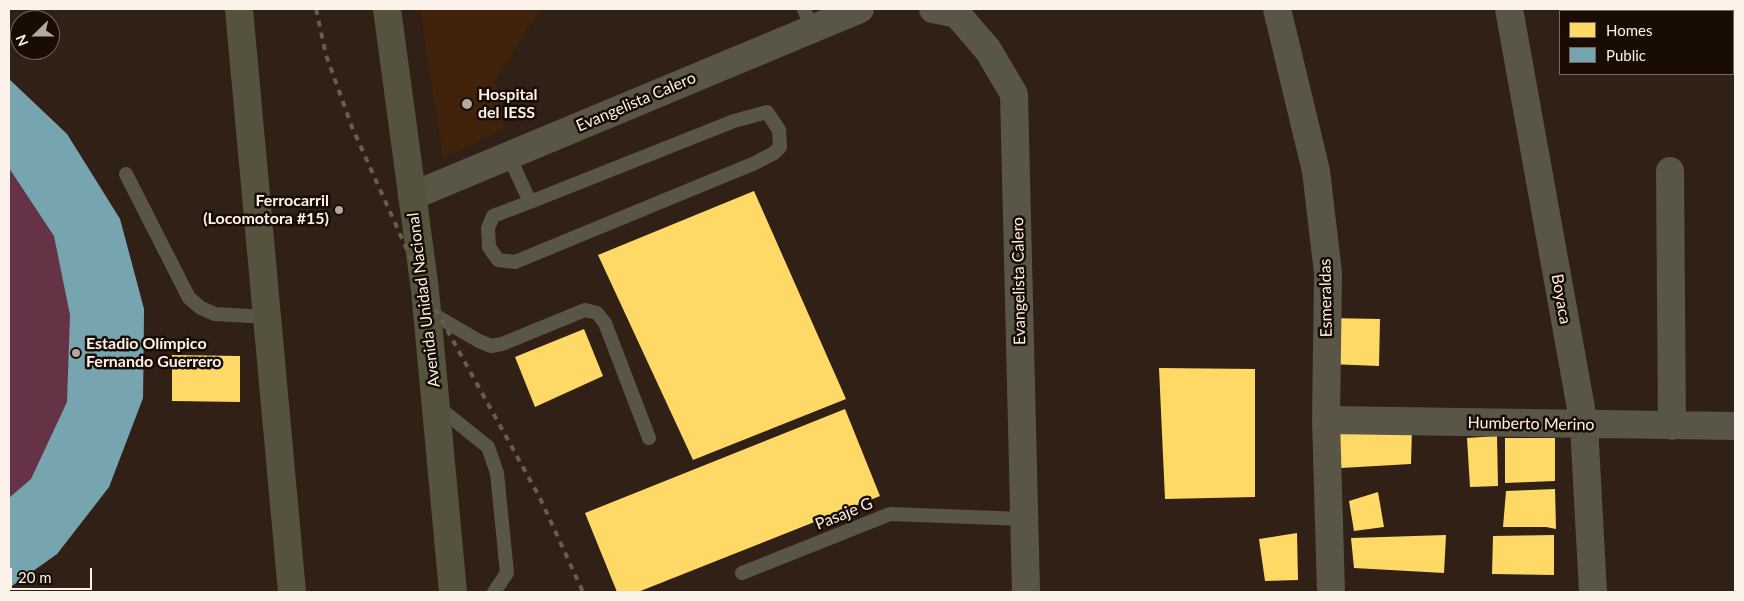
<!DOCTYPE html>
<meta charset="utf-8">
<style>
body{margin:0}
#map{position:relative;width:1744px;height:601px;overflow:hidden;background:#302016;font-family:Lato,sans-serif}
canvas{display:block}
.frame{position:absolute;inset:0;border:10px solid #fdf2ea;pointer-events:none}
.legend{position:absolute;left:1559px;top:10px;width:175px;height:65px;box-sizing:border-box;background:#180c05;border:1px solid #746861;margin:0;padding:6px 9px;list-style:none;font-size:15px;color:#fdf2ea}
.legend li{display:flex;align-items:center;gap:10px;height:25px}
.legend b{width:25px;border:1px solid #746861}
.north{position:absolute;left:10px;top:10px;width:50px;height:50px;box-sizing:border-box;background:#180c05;border:1px solid #746861;border-radius:50%;rotate:248deg;font-size:14px;font-weight:700;line-height:20px;text-align:center;color:#fdf2ea}
.north::after{content:'';display:block;margin:auto;width:18px;height:22px;background:#b5a8a0;clip-path:polygon(50% 0,100% 100%,50% 72%,0 100%)}
.scale{position:absolute;left:10px;top:568px;width:82px;height:22px;box-sizing:border-box;border:2px solid #fdf2ea;border-top:0;padding-left:6px;font-size:15px;line-height:18px;white-space:nowrap;color:#fdf2ea;-webkit-text-stroke:4px #180c05;paint-order:stroke}
</style>
<div id="map">
<canvas width="1744" height="601"></canvas>
<div class="frame"></div>
<ul class="legend">
<li><b style="height:14px;background:#ffd966"></b>Homes</li>
<li><b style="height:14px;background:#76a5af"></b>Public</li>
</ul>
<div class="north">N</div>
<div class="scale">20 m</div>
</div>
<script>
const context = document.querySelector('canvas').getContext('2d');
context.lineJoin = 'round';
function fillPath(path, color) { context.fillStyle = color; context.fill(path, 'evenodd'); }
const toPath = rows => new Path2D(rows.map(r => 'M' + r).join(''));
function trace(path, color, width, dash) { context.strokeStyle = color; context.lineWidth = width; context.lineCap = dash ? 'butt' : 'round'; context.setLineDash(dash || []); context.stroke(path); }
function drawText(font, color, halo, rows, align = 'center') {
  context.font = font + ' Lato,sans-serif'; context.lineWidth = 5; context.setLineDash([]); context.textBaseline = 'middle'; context.strokeStyle = halo; context.fillStyle = color; for (const [text, x, y, turn = 0] of rows) {
    context.save(); context.translate(x, y); context.rotate((+turn || 0) * Math.PI / 180); context.textAlign = isNaN(turn) ? turn : align; if (halo) context.strokeText(text, 0, 0); context.fillText(text, 0, 0); context.restore();
  }
}
const built = toPath([
 [420,9,541,9,495,80,504,128,443,158]
]);
const green = toPath([
 [9,79,67,134,120,219,144,309,143,398,109,487,57,554,9,588]
]);
const homes = toPath([
 [754,191,846,399,693,460,598,255],
 [1329,318,1380,319,1379,366,1329,364],
 [584,329,603,376,535,407,515,357],
 [172,355,240,356,240,402,172,401],
 [1159,368,1255,369,1255,497,1165,499],
 [845,409,880,496,638,592,617,592,585,513],
 [1412,428,1411,464,1341,468,1339,429],
 [1497,436,1498,486,1470,487,1467,438],
 [1505,438,1555,438,1555,481,1505,483],
 [1555,489,1556,529,1546,527,1503,527,1506,491],
 [1378,492,1384,527,1354,531,1349,501],
 [1297,533,1298,580,1265,581,1259,539],
 [1446,535,1444,573,1354,568,1351,538],
 [1554,535,1554,575,1492,574,1493,536]
]);
const public = toPath([
 [9,79,67,134,120,219,144,309,143,398,109,487,57,554,9,588,9,498,31,479,67,402,70,315,54,236,9,168]
]);
const lane = toPath([
 [804,9,812,29],
 [509,156,530,202,493,216,488,228,489,247,498,260,515,262,755,163,774,153,780,147,779,130,767,112,734,121,530,202],
 [126,174,189,298,201,308,215,314,267,317],
 [426,310,479,341,491,346,502,344,585,310,597,313,605,323,649,438],
 [437,406,488,447,497,473,507,573,494,592],
 [742,573,890,514,1024,519]
]);
const street = toPath([
 [933,9,957,14,988,50,1014,94,1026,592],
 [1277,9,1316,171,1328,273,1326,420,1331,592],
 [1509,9,1584,425,1593,592],
 [1670,171,1672,426],
 [412,196,860,9],
 [1326,420,1735,426]
]);
const secondary = toPath([
 [239,9,292,592],
 [387,9,425,290,453,592]
]);
const rail = toPath([
 [316,9,326,55,352,127,425,290,540,498,583,592]
]);
const markers = [
 [467,104,6,"#b5a8a0"],
 [339,210,5,"#b5a8a0"],
 [76,353,5,"#b5a8a0"]
];
const poiNames = [
 ["Hospital",478,95],
 ["del IESS",478,113],
 ["Ferrocarril",329,201,"right"],
 ["(Locomotora #15)",329,219,"right"],
 ["Estadio Olímpico",86,344],
 ["Fernando Guerrero",86,362]
];
const streetNames = [
 ["Evangelista Calero",636,102,-23],
 ["Evangelista Calero",1019,281,-91],
 ["Esmeraldas",1326,298,-91],
 ["Boyaca",1561,299,80],
 ["Avenida Unidad Nacional",424,300,-97],
 ["Humberto Merino",1531,424,1],
 ["Pasaje G",844,514,-22]
];
fillPath(built, '#41230c');
fillPath(green, '#663246');
fillPath(homes, '#ffd966');
fillPath(public, '#76a5af');
trace(lane, '#595647', 14);
trace(street, '#595647', 28);
trace(secondary, '#55533e', 28);
trace(rail, '#615e52', 4, [6, 6]);
for (const [x, y, r, color] of markers) { const dot = new Path2D(); dot.arc(x, y, r, 0, 2 * Math.PI); context.fillStyle = color; context.fill(dot); trace(dot, '#180c05', 2); }
drawText('bold 16px', '#fdf2ea', '#180c05', poiNames, 'left');
drawText('16px', '#fdf2ea', '#180c05', streetNames);
</script>
